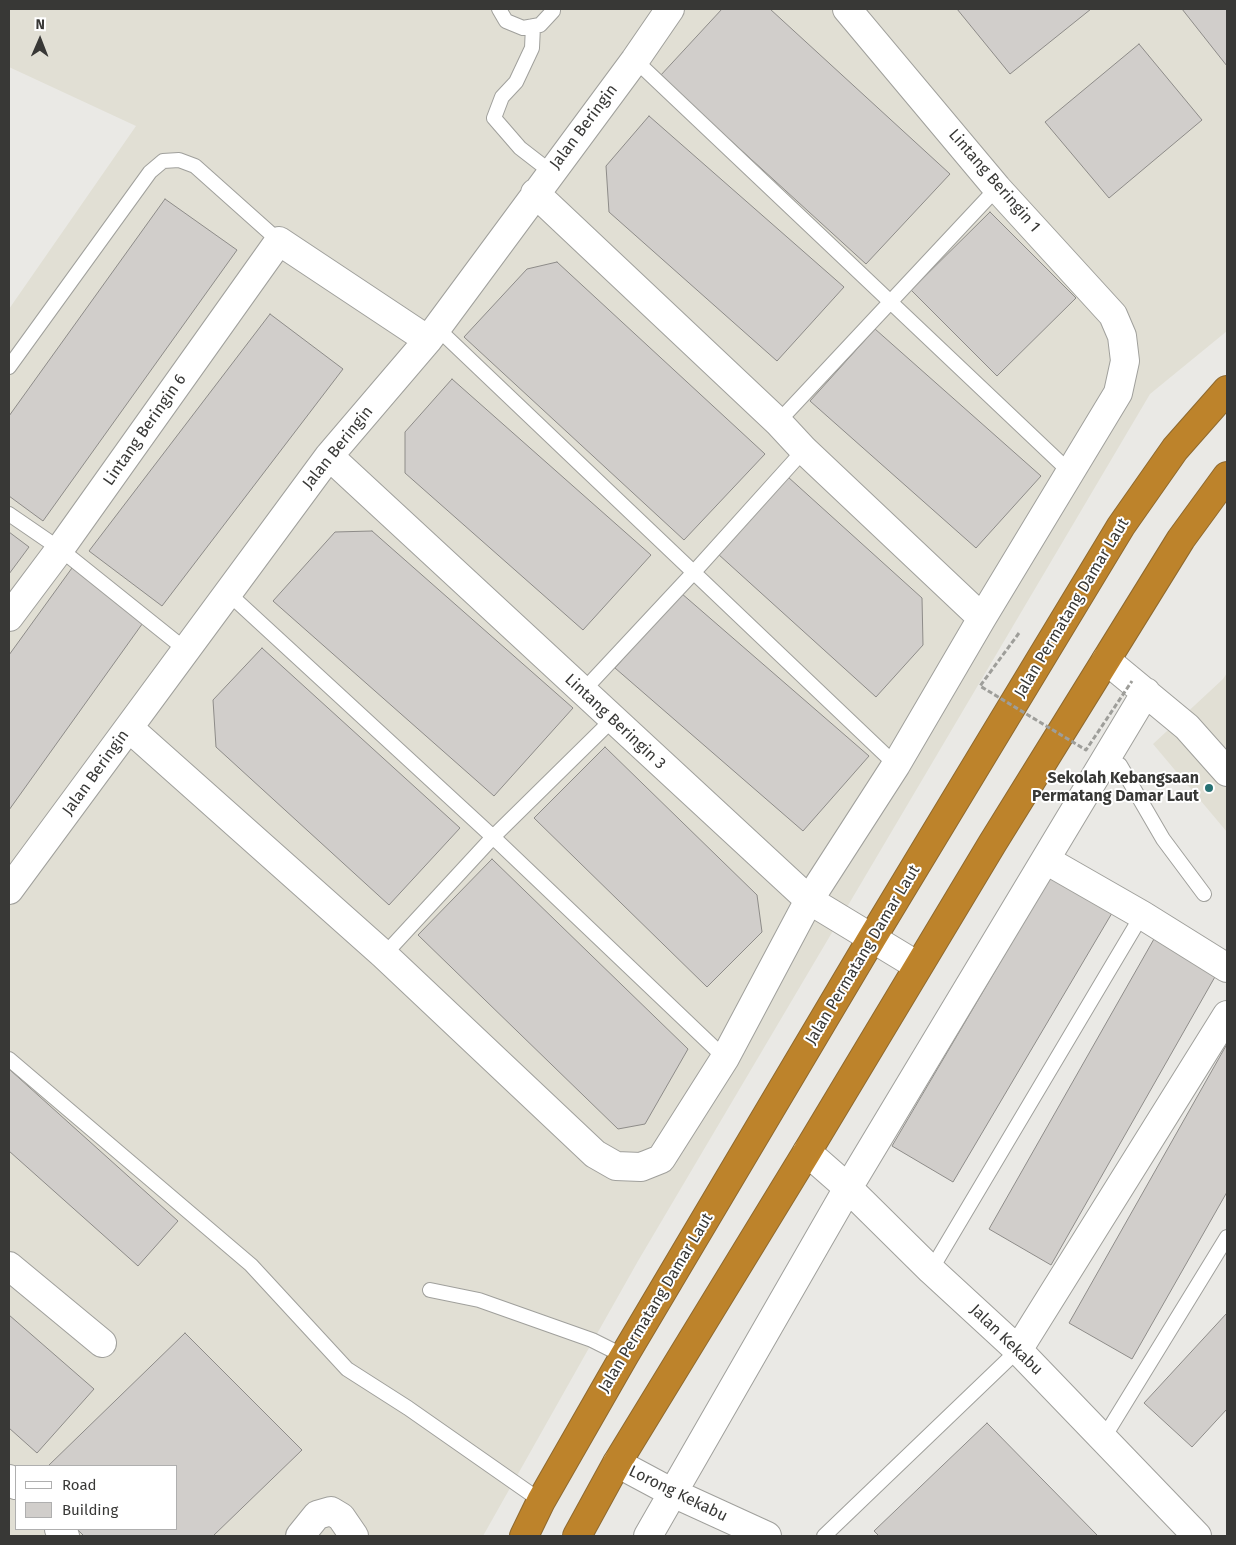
<!DOCTYPE html>
<style>
body{margin:0}
#map{position:relative;width:1236px;height:1545px;overflow:hidden;background:#eae9e5;font-family:"Fira Sans",sans-serif}
canvas{display:block}
.frame{position:absolute;inset:0;border:10px solid #383836;pointer-events:none}
.legend{position:absolute;left:15px;top:1465px;width:162px;height:65px;box-sizing:border-box;background:#fff;border:1px solid #afafaf;margin:0;padding:6px 9px;list-style:none;font-size:15px;color:#383836}
.legend li{display:flex;align-items:center;gap:10px;height:25px}
.legend b{width:25px;border:1px solid #afafaf}
.north{position:absolute;left:15px;top:15px;width:50px;height:50px;-webkit-text-stroke:4px #fff;paint-order:stroke;rotate:1deg;font-size:14px;font-weight:700;line-height:20px;text-align:center;color:#383836}
.north::after{content:'';display:block;margin:auto;width:18px;height:22px;background:#383836;clip-path:polygon(50% 0,100% 100%,50% 72%,0 100%)}
</style>
<div id="map">
<canvas width="1236" height="1545"></canvas>
<div class="frame"></div>
<ul class="legend">
<li><b style="height:6px;background:#fff"></b>Road</li>
<li><b style="height:14px;background:#d1cecb"></b>Building</li>
</ul>
<div class="north">N</div>
</div>
<script>
const context = document.querySelector('canvas').getContext('2d');
context.lineJoin = 'round';
function fillPath(path, color) { context.fillStyle = color; context.fill(path, 'evenodd'); }
const toPath = rows => new Path2D(rows.map(r => 'M' + r).join(''));
function trace(path, color, width, dash) { context.strokeStyle = color; context.lineWidth = width; context.lineCap = dash ? 'butt' : 'round'; context.setLineDash(dash || []); context.stroke(path); }
function drawText(font, color, halo, rows, align = 'center') {
  context.font = font + ' "Fira Sans",sans-serif'; context.lineWidth = 4; context.setLineDash([]); context.textBaseline = 'middle'; context.strokeStyle = halo; context.fillStyle = color; for (const [text, x, y, turn = 0] of rows) {
    context.save(); context.translate(x, y); context.rotate((+turn || 0) * Math.PI / 180); context.textAlign = isNaN(turn) ? turn : align; if (halo) context.strokeText(text, 0, 0); context.fillText(text, 0, 0); context.restore();
  }
}
const built = toPath([
 [9,9,1227,9,1227,331,1150,394,638,1261,483,1536,9,1536,9,309,136,126,9,67],
 [16,1466,176,1466,176,1529,16,1529],
 [1227,673,1227,832,1153,744,1223,679]
]);
const building = toPath([
 [722,9,770,9,950,174,866,264,660,76,722,9],
 [957,9,1091,9,1010,74,957,9],
 [1182,9,1227,9,1227,66,1182,9],
 [1139,44,1202,120,1109,198,1045,122,1139,44],
 [649,116,844,287,777,361,609,212,606,166,649,116],
 [165,199,237,250,43,521,9,496,9,416,165,199],
 [990,212,1076,298,997,376,911,290,990,212],
 [557,262,765,454,684,540,464,337,527,269,557,262],
 [270,314,343,369,162,606,89,551,270,314],
 [875,329,1041,476,976,548,810,401,875,329],
 [452,379,651,555,583,630,405,473,405,432,452,379],
 [788,477,922,598,923,645,876,697,718,554,788,477],
 [372,531,573,708,494,796,273,601,335,532,372,531],
 [9,532,29,547,9,574,9,532],
 [72,568,145,620,9,810,9,655,72,568],
 [681,593,869,756,803,831,615,668,681,593],
 [262,648,460,828,389,905,216,747,213,700,262,648],
 [605,747,757,895,762,932,707,987,534,818,605,747],
 [492,859,688,1049,645,1124,618,1129,418,935,492,859],
 [1054,871,1115,908,953,1182,892,1146,1054,871],
 [1154,939,1216,975,1051,1265,989,1229,1154,939],
 [1227,1044,1227,1192,1132,1359,1069,1323,1227,1044],
 [9,1069,178,1221,138,1266,9,1151,9,1069],
 [1227,1313,1227,1409,1192,1447,1144,1403,1227,1313],
 [9,1315,94,1389,37,1453,9,1428,9,1315],
 [185,1333,302,1450,213,1536,84,1536,77,1529,176,1529,176,1466,48,1466,185,1333],
 [987,1423,1098,1536,879,1536,874,1531,987,1423]
]);
const lane = toPath([
 [499,9,506,21,523,28,540,25,553,11,553,9],
 [533,26,532,48,516,82,502,97,494,118,520,148,551,172],
 [635,60,1071,473],
 [437,328,896,765],
 [9,367,150,172,163,161,179,160,195,166,279,241],
 [778,422,997,188],
 [9,514,60,549,186,650],
 [228,593,493,837,725,1058],
 [582,692,694,572,804,450],
 [1106,758,1120,765,1163,839,1204,894],
 [384,955,493,837,612,720],
 [9,1059,251,1265,347,1369,408,1408,541,1501],
 [931,1270,1142,915],
 [430,1290,479,1300,592,1340,624,1356],
 [1103,1439,1227,1237],
 [824,1536,1018,1350]
]);
const street = toPath([
 [535,193,778,422,804,450,982,618],
 [329,456,809,900,918,966],
 [9,617,60,549,279,241,428,340],
 [1106,660,1187,727,1227,772],
 [129,728,384,955,595,1154,616,1166,641,1167,661,1159,725,1058,809,900,896,765,982,618,1118,393,1125,361,1122,336,1113,315,997,188,847,9],
 [1046,860,1142,915,1227,968],
 [9,890,329,456,428,340,635,60,670,9],
 [807,1152,848,1188,931,1270,1018,1350,1197,1536],
 [9,1266,102,1343],
 [1018,1350,1227,1015],
 [617,1463,673,1493,767,1536],
 [9,1479,16,1485],
 [59,1529,65,1536],
 [300,1536,317,1515,331,1511,341,1517,354,1536],
 [648,1536,848,1188,1146,692]
]);
const highway = toPath([
 [524,1536,541,1501,624,1356,872,938,1121,526,1175,449,1227,390],
 [577,1536,617,1463,807,1152,992,844,1181,539,1227,476]
]);
const pathBridge = toPath([
 [1019,633,980,686,1086,750,1132,681]
]);
const markers = [
 [1209,788,5,"#267173"]
];
const streetNames = [
 ["Jalan Beringin",584,127,-53],
 ["Lintang Beringin 1",994,181,49],
 ["Lintang Beringin 6",145,430,-55],
 ["Jalan Beringin",338,448,-51],
 ["Jalan Permatang Damar Laut",1072,608,-59],
 ["Lintang Beringin 3",615,722,43],
 ["Jalan Beringin",96,773,-54],
 ["Jalan Permatang Damar Laut",863,955,-59],
 ["Jalan Permatang Damar Laut",656,1303,-59],
 ["Jalan Kekabu",1006,1340,44],
 ["Lorong Kekabu",678,1494,26]
];
const poiNames = [
 ["Sekolah Kebangsaan",1199,779],
 ["Permatang Damar Laut",1199,797]
];
fillPath(built, '#e1dfd4');
fillPath(building, '#d1cecb');
trace(building, '#8e8c89', 1);
trace(lane, '#a0a09c', 16);
trace(street, '#a0a09c', 30);
trace(highway, '#8e692f', 30);
trace(lane, '#fff', 14);
trace(street, '#fff', 28);
trace(highway, '#bd832b', 28);
trace(pathBridge, '#9e9e9a', 3, [5, 2.5]);
for (const [x, y, r, color] of markers) { const dot = new Path2D(); dot.arc(x, y, r, 0, 2 * Math.PI); context.fillStyle = color; context.fill(dot); trace(dot, '#fff', 2); }
drawText('16px', '#383836', '#fff', streetNames);
drawText('bold 16px', '#383836', '#fff', poiNames, 'right');
</script>
